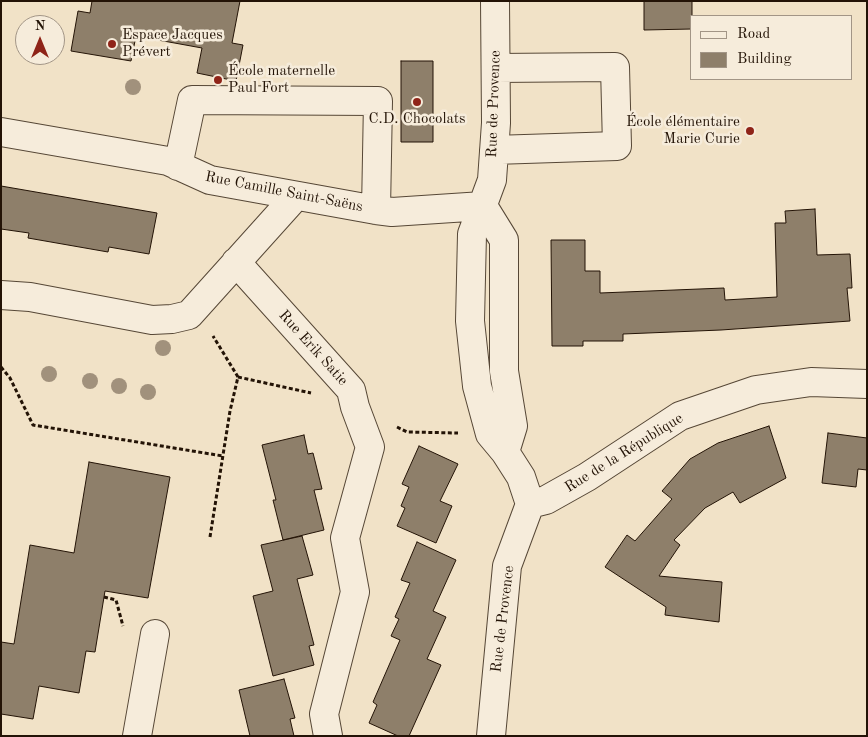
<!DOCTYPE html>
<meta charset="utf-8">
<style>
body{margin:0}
#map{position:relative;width:868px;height:737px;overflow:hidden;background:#f1e2c7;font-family:"Old Standard TT",serif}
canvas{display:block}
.frame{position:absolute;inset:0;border:2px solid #231306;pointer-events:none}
.legend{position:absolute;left:690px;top:15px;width:162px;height:65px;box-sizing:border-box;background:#f6ecdb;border:1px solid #a29586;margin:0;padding:6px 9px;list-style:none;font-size:15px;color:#231306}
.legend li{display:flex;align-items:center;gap:10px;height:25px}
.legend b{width:25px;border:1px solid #a29586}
.north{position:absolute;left:15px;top:15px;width:50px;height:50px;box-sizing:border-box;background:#f6ecdb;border:1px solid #a29586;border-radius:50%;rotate:0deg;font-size:14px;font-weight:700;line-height:20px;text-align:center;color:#231306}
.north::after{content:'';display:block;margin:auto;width:18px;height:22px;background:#8f2418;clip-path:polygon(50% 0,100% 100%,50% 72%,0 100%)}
</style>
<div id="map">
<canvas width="868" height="737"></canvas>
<div class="frame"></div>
<ul class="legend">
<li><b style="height:6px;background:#f6ecdb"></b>Road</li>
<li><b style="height:14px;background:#8e7f6a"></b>Building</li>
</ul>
<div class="north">N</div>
</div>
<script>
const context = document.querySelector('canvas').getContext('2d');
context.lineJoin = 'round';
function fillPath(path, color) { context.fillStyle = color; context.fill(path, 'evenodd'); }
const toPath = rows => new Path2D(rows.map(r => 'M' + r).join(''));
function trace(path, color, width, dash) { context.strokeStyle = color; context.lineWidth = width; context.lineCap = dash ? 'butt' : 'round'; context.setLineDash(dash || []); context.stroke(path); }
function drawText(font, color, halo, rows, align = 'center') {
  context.font = font + ' "Old Standard TT",serif'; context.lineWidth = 5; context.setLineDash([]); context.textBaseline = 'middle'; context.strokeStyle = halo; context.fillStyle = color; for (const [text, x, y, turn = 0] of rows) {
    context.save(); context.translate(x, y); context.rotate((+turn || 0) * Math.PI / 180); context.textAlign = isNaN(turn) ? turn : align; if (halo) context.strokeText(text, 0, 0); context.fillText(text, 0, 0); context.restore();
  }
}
const building = toPath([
 [92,1,240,1,232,43,243,45,236,81,197,73,202,48,136,36,131,61,71,51,78,11,90,13,92,1],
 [644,1,692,1,692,29,644,30,644,1],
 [401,61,433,61,433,142,401,142,401,61],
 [1,186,157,213,149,254,109,247,108,252,28,238,29,233,1,229,1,186],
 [815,209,817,255,850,254,852,288,847,288,850,321,721,330,623,334,623,341,583,341,583,346,552,346,551,240,585,240,585,271,600,271,600,293,724,288,725,300,777,297,775,223,786,223,785,211,815,209],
 [769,426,786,478,740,503,733,492,705,508,674,540,680,545,659,576,722,582,719,622,665,615,666,607,605,567,627,535,635,541,672,499,662,491,690,459,718,443,769,426],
 [828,433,867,438,867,470,858,469,856,487,822,483,828,433],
 [304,435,308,454,313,453,322,489,314,490,324,530,283,540,273,500,276,500,262,445,304,435],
 [419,446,458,464,440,501,452,506,436,543,397,526,405,508,401,506,409,487,402,484,419,446],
 [89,462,170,477,148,598,105,591,95,652,86,651,79,693,39,686,33,719,1,714,1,642,14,644,30,545,74,553,89,462],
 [302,536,313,575,297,579,314,645,309,646,314,665,273,676,253,596,273,591,261,545,302,536],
 [417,542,456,560,433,611,446,617,427,659,441,665,409,736,398,736,369,723,377,705,373,702,400,640,391,636,399,619,395,617,410,583,401,580,417,542],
 [284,679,295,718,290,719,294,736,250,736,239,690,284,679]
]);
const path = toPath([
 [1,367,10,378,33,425,223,456],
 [238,377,311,393],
 [397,427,407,432,458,433],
 [210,537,230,411,238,377,213,336],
 [104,597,116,600,123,626]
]);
const minor = toPath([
 [1,132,168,161,210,180,376,210,392,212,483,206],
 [494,150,617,146,615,67,496,68],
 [178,166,192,100,378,101,376,210],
 [483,206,504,240,504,371,513,426,505,452],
 [236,262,351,390,355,407,370,447,345,538,355,592,324,714,328,736],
 [1,295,30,297,152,320,172,319,189,315,296,196],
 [530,504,546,500,587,477,680,416,756,390,811,382,867,384],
 [137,736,155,634],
 [491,736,507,566,530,504,521,477,505,452,490,434,477,386,470,321,472,234,492,180,496,123,495,1]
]);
const trees = [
 [133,87],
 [163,348],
 [49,374],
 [90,381],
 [119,386],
 [148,392]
];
const markers = [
 [112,44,5,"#8f2418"],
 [218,80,5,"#8f2418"],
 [417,102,5,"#8f2418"],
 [750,131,5,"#8f2418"]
];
const poiNames = [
 ["Espace Jacques",122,35],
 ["Prévert",122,52],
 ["École maternelle",228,71],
 ["Paul Fort",228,88],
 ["C.D. Chocolats",417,119,"center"],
 ["École élémentaire",740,122,"right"],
 ["Marie Curie",740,139,"right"]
];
const streetNames = [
 ["Rue de Provence",494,104,-88],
 ["Rue Camille Saint-Saëns",284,192,11],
 ["Rue Erik Satie",313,348,48],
 ["Rue de la République",624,453,-32],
 ["Rue de Provence",503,619,-83]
];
fillPath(building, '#8e7f6a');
trace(building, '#231306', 1);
trace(minor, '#564736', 30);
trace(path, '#231306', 3, [4, 2.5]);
trace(minor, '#f6ecdb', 28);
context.fillStyle = '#a1917c';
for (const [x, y] of trees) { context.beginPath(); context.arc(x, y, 8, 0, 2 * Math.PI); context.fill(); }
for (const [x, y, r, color] of markers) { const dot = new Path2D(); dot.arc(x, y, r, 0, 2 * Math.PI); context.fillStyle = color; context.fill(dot); trace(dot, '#f6ecdb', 2); }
drawText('15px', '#231306', '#f6ecdb', poiNames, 'left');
drawText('15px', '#231306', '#f6ecdb', streetNames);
</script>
